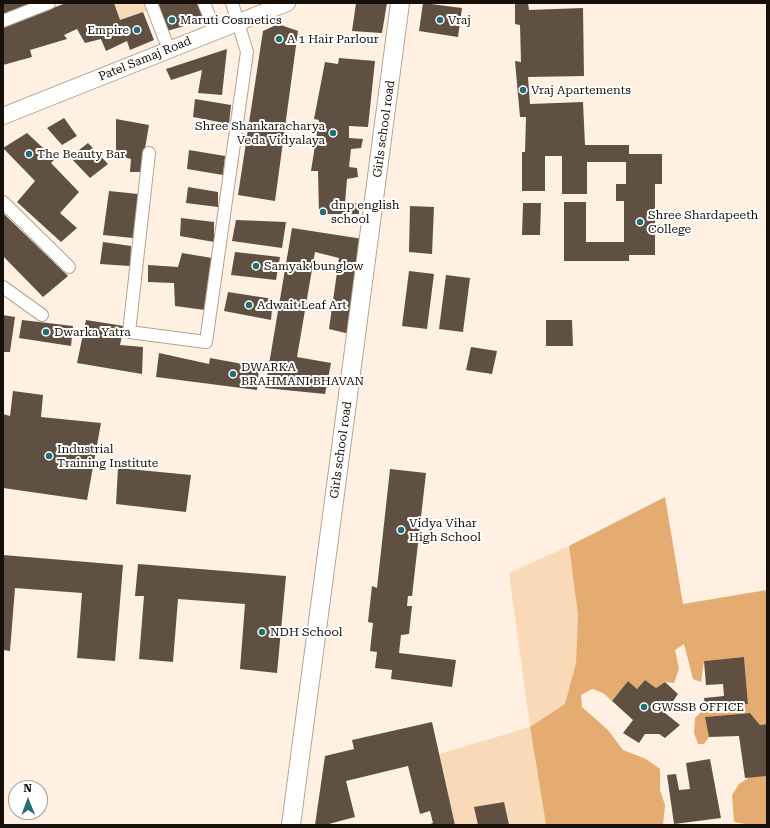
<!DOCTYPE html>
<style>
body{margin:0}
#map{position:relative;width:770px;height:828px;overflow:hidden;background:#fff0e1;font-family:"Roboto Serif",serif}
canvas{display:block}
.frame{position:absolute;inset:0;border:4px solid #17100a;pointer-events:none}
.north{position:absolute;left:8px;top:780px;width:40px;height:40px;box-sizing:border-box;background:#fff;border:1px solid #a29f9d;border-radius:50%;rotate:359deg;font-size:11px;font-weight:700;line-height:16px;text-align:center;color:#17100a}
.north::after{content:'';display:block;margin:auto;width:14px;height:18px;background:#246f73;clip-path:polygon(50% 0,100% 100%,50% 72%,0 100%)}
</style>
<div id="map">
<canvas width="770" height="828"></canvas>
<div class="frame"></div>
<div class="north">N</div>
</div>
<script>
const context = document.querySelector('canvas').getContext('2d');
context.lineJoin = 'round';
function fillPath(path, color) { context.fillStyle = color; context.fill(path, 'evenodd'); }
const toPath = rows => new Path2D(rows.map(r => 'M' + r).join(''));
function trace(path, color, width, dash) { context.strokeStyle = color; context.lineWidth = width; context.lineCap = dash ? 'butt' : 'round'; context.setLineDash(dash || []); context.stroke(path); }
function drawText(font, color, halo, rows, align = 'center') {
  context.font = font + ' "Roboto Serif",serif'; context.lineWidth = 4; context.setLineDash([]); context.textBaseline = 'middle'; context.strokeStyle = halo; context.fillStyle = color; for (const [text, x, y, turn = 0] of rows) {
    context.save(); context.translate(x, y); context.rotate((+turn || 0) * Math.PI / 180); context.textAlign = isNaN(turn) ? turn : align; if (halo) context.strokeText(text, 0, 0); context.fillText(text, 0, 0); context.restore();
  }
}
const green = toPath([
 [114,3,151,3,152,7,143,12,120,20],
 [569,546,578,615,576,663,566,704,530,727,546,825,455,825,439,754,530,727,509,573]
]);
const forest = toPath([
 [665,497,683,604,767,590,767,724,760,725,750,713,706,717,709,737,704,744,698,744,694,733,695,718,705,708,748,704,744,657,704,661,701,682,693,679,684,644,675,650,679,669,674,683,665,682,656,688,645,680,637,689,628,681,612,701,603,693,592,689,581,695,582,707,608,730,623,750,646,759,660,769,660,790,665,805,663,825,546,825,530,727,565,704,576,663,578,615,569,546],
 [767,776,767,825,750,825,734,822,732,795,739,784,750,777]
]);
const building = toPath([
 [3,3,38,3,3,17],
 [66,3,114,3,120,20,143,12,154,40,130,50,127,41,106,51,101,39,85,43,77,29,64,35,67,39,30,50,32,57,3,65,3,27],
 [156,3,201,3,206,16,184,26,167,31],
 [356,3,387,3,382,33,352,31],
 [423,3,462,8,458,37,419,31],
 [515,3,528,3,529,10,583,8,584,76,528,77,530,104,583,102,585,145,629,145,629,154,662,154,662,184,655,184,655,255,629,255,629,261,564,261,564,202,586,202,586,242,624,242,624,201,616,201,616,184,626,184,626,162,587,162,587,194,562,194,562,156,545,156,545,191,522,191,522,152,525,152,526,117,520,117,515,61,521,62,520,25,515,24],
 [278,24,298,31,275,201,238,195,263,31],
 [227,49,222,95,198,93,202,70,171,80,166,69],
 [339,58,375,61,368,127,349,126,349,138,363,139,361,148,351,149,349,167,357,168,358,177,347,179,345,203,359,203,359,214,319,214,318,171,311,171,319,120,314,119,325,62,338,64],
 [195,99,231,105,229,124,193,117],
 [64,118,77,136,62,145,47,128],
 [116,119,149,125,141,172,130,172,131,159,116,155],
 [27,133,55,159,51,163,79,192,60,213,77,228,61,242,17,202,35,181,3,148],
 [88,143,108,164,90,178,70,157],
 [189,150,225,156,223,175,187,169],
 [188,187,218,192,218,207,186,203],
 [109,191,138,194,133,238,103,235],
 [523,203,541,203,540,235,522,235],
 [410,206,434,207,432,254,409,252],
 [3,213,68,276,43,297,3,256],
 [181,218,214,222,214,242,180,236],
 [236,220,286,222,282,248,232,241],
 [292,228,363,239,350,334,329,329,339,258,315,252,297,357,331,363,325,394,265,388],
 [103,242,131,246,130,266,100,264],
 [235,252,280,257,276,280,231,275],
 [182,253,212,258,205,310,175,306,174,283,148,282,148,265,178,267],
 [409,271,434,274,427,329,402,326],
 [446,275,470,278,463,332,439,329],
 [228,292,273,299,271,320,224,311],
 [3,315,15,317,10,352,3,352],
 [22,320,73,326,71,346,19,338],
 [86,320,124,326,120,345,143,347,142,374,77,363],
 [546,320,572,320,573,346,546,346],
 [471,347,497,351,492,374,466,370],
 [159,353,209,364,210,358,259,367,257,390,156,377],
 [13,391,43,395,41,417,101,423,87,500,3,488,3,414,10,416],
 [118,468,191,475,186,512,116,504],
 [390,469,426,473,412,596,408,596,407,606,412,606,409,634,401,635,399,653,456,660,452,687,391,679,392,670,375,668,377,652,370,651,373,623,368,622,372,586,377,588],
 [3,555,123,565,115,661,77,658,82,593,15,588,10,651,3,650],
 [138,564,286,576,277,673,240,669,245,604,178,599,173,662,139,659,144,596,135,596],
 [744,657,748,704,705,708,704,698,724,696,723,684,706,685,704,661],
 [645,680,656,688,665,682,678,694,665,713,680,725,665,738,659,734,645,734,639,743,623,733,633,720,612,701,628,681,637,689],
 [750,713,760,725,767,724,767,776,745,778,739,736,709,737,705,717],
 [432,722,455,825,427,825,433,823,430,811,420,814,408,766,346,781,355,817,325,825,315,825,325,756,354,749,352,740],
 [710,759,721,818,674,824,667,775,676,774,679,790,690,789,686,763],
 [504,802,509,825,478,825,474,807]
]);
const minor = toPath([
 [151,3,169,50],
 [204,3,215,31],
 [3,21,49,3],
 [149,153,129,332,206,342,247,52,232,3],
 [3,202,69,267],
 [3,287,42,315]
]);
const tertiary = toPath([
 [3,116,287,3]
]);
const secondary = toPath([
 [291,825,400,3]
]);
const markers = [
 [172,20,4,"#246f73"],
 [440,20,4,"#246f73"],
 [137,30,4,"#246f73"],
 [279,39,4,"#246f73"],
 [523,90,4,"#246f73"],
 [333,133,4,"#246f73"],
 [29,154,4,"#246f73"],
 [323,212,4,"#246f73"],
 [640,222,4,"#246f73"],
 [256,266,4,"#246f73"],
 [249,305,4,"#246f73"],
 [46,332,4,"#246f73"],
 [233,374,4,"#246f73"],
 [49,456,4,"#246f73"],
 [401,530,4,"#246f73"],
 [262,632,4,"#246f73"],
 [644,707,4,"#246f73"]
];
const poiNames = [
 ["Maruti Cosmetics",180,20],
 ["Vraj",448,20],
 ["Empire",129,30,"right"],
 ["A 1 Hair Parlour",287,39],
 ["Vraj Apartements",531,90],
 ["Shree Shankaracharya",325,126,"right"],
 ["Veda Vidyalaya",325,140,"right"],
 ["The Beauty Bar",37,154],
 ["dnp english",331,205],
 ["school",331,219],
 ["Shree Shardapeeth",648,215],
 ["College",648,229],
 ["Samyak bunglow",264,266],
 ["Adwait Leaf Art",257,305],
 ["Dwarka Yatra",54,332],
 ["DWARKA",241,367],
 ["BRAHMANI BHAVAN",241,381],
 ["Industrial",57,449],
 ["Training Institute",57,463],
 ["Vidya Vihar",409,523],
 ["High School",409,537],
 ["NDH School",270,632],
 ["GWSSB OFFICE",652,707]
];
const streetNames = [
 ["Patel Samaj Road",145,59,-22],
 ["Girls school road",384,129,-82],
 ["Girls school road",341,450,-82]
];
fillPath(green, '#fad9b9');
fillPath(forest, '#e4ac70');
fillPath(building, '#605041');
trace(minor, '#b4a391', 14);
trace(tertiary, '#b4a391', 18);
trace(secondary, '#b4a391', 20);
trace(minor, '#fff', 12);
trace(tertiary, '#fff', 16);
trace(secondary, '#fff', 18);
for (const [x, y, r, color] of markers) { const dot = new Path2D(); dot.arc(x, y, r, 0, 2 * Math.PI); context.fillStyle = color; context.fill(dot); trace(dot, '#fff', 1.5); }
drawText('12px', '#17100a', '#fff', poiNames, 'left');
drawText('12px', '#17100a', '#fff', streetNames);
</script>
